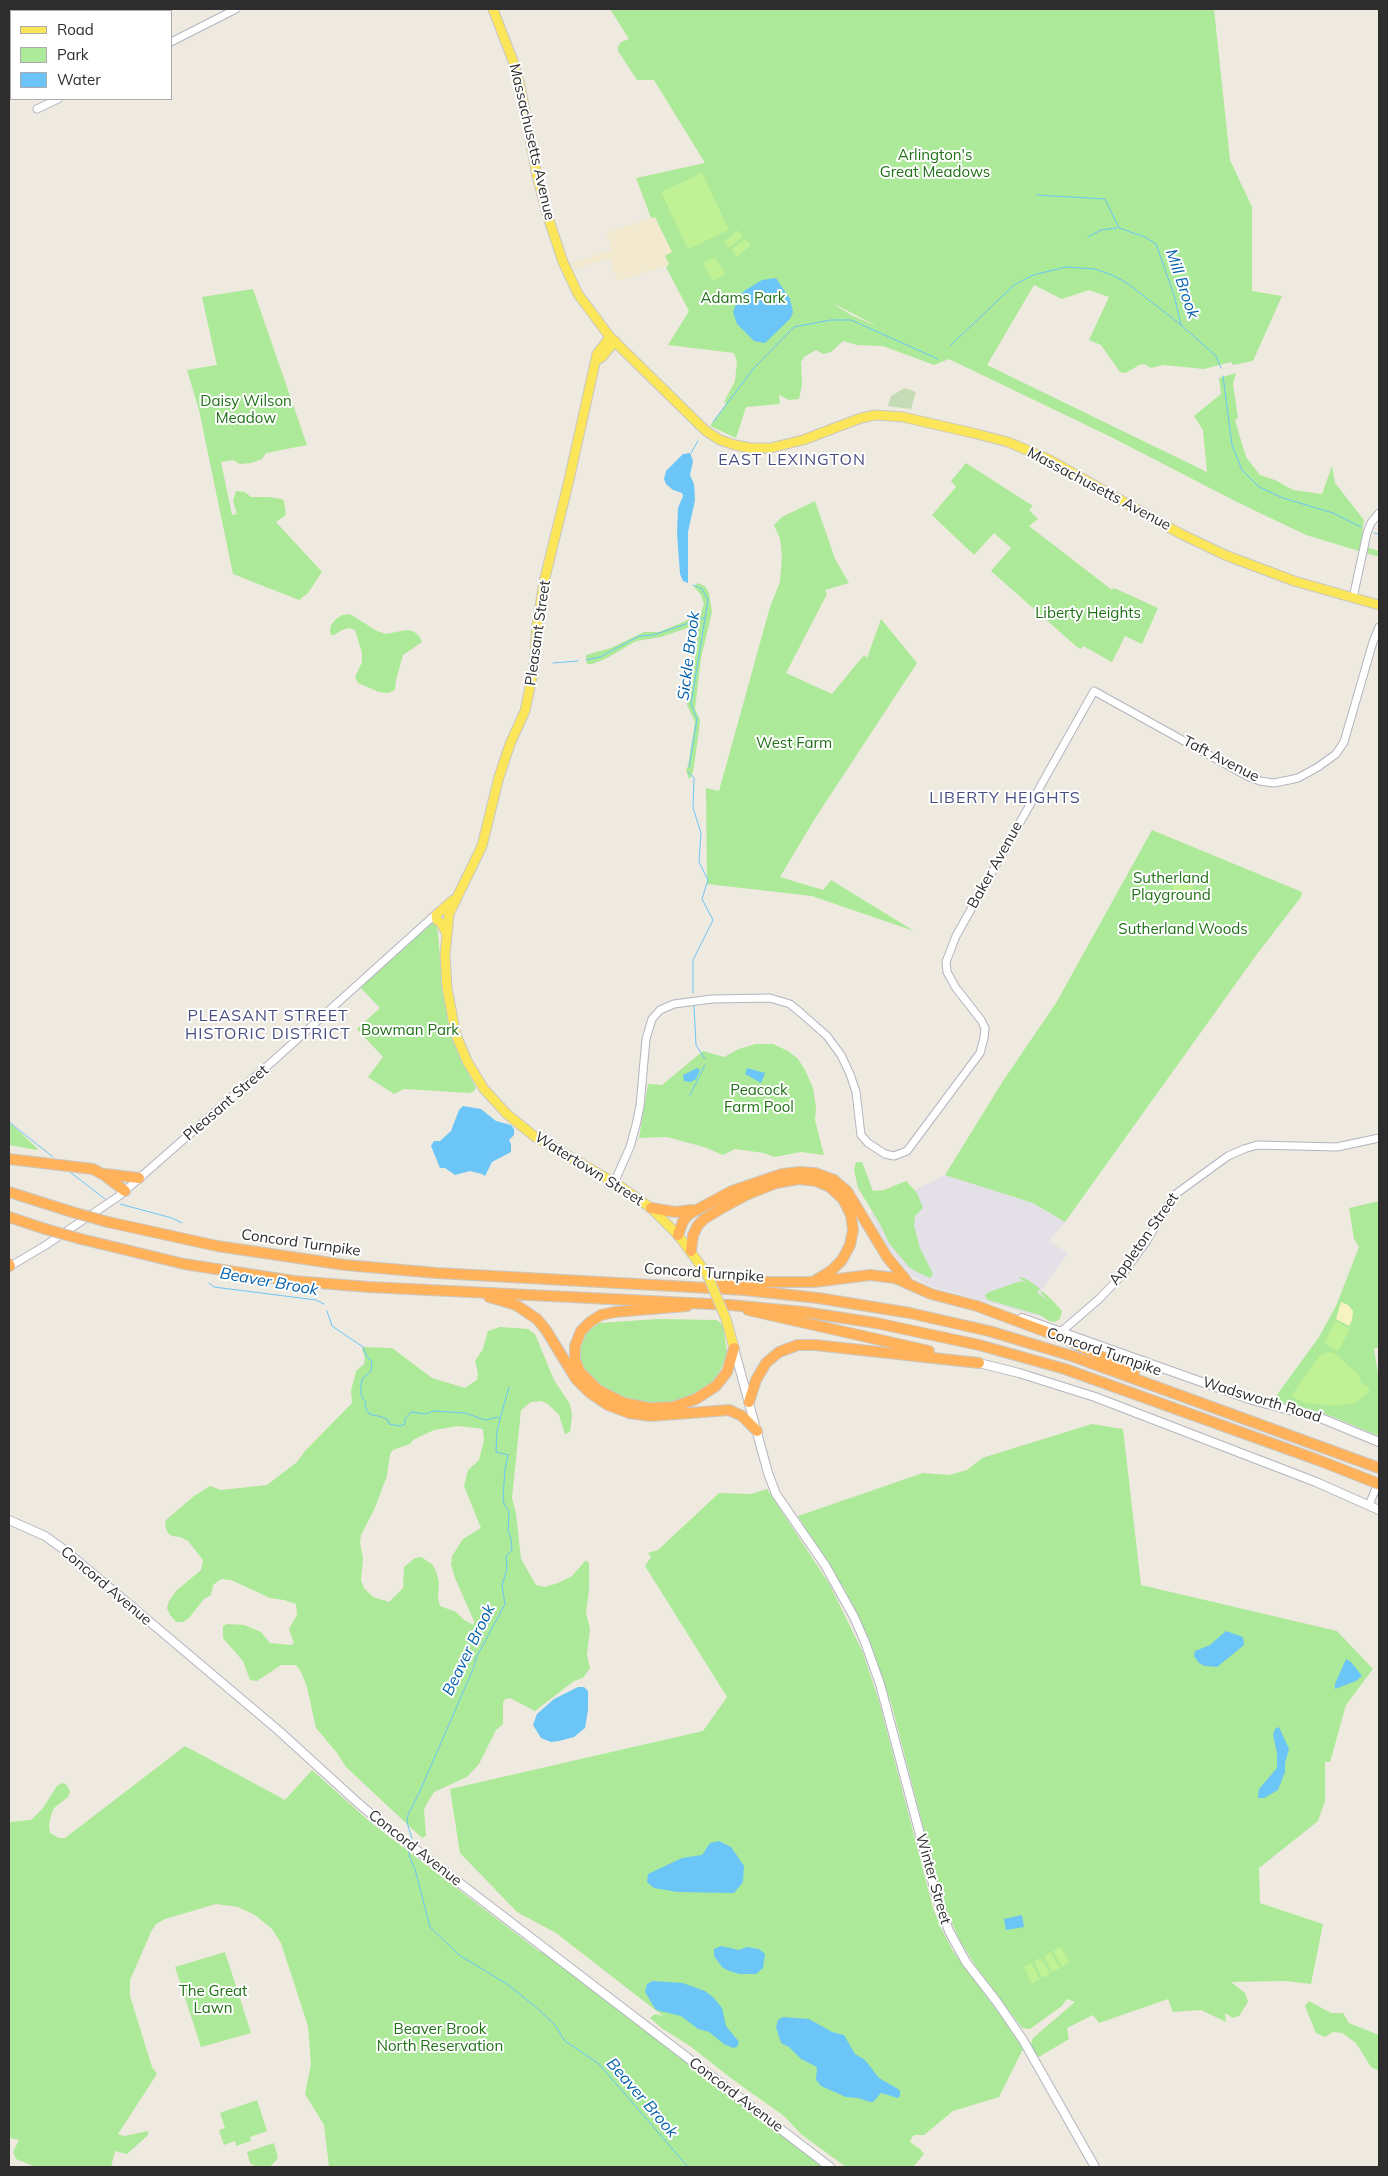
<!DOCTYPE html>
<style>
body{margin:0}
#map{position:relative;width:1388px;height:2176px;overflow:hidden;background:#efeadf;font-family:Mulish,sans-serif}
canvas{display:block}
.frame{position:absolute;inset:0;border:10px solid #2d2d2d;pointer-events:none}
.legend{position:absolute;left:10px;top:10px;width:162px;height:90px;box-sizing:border-box;background:#fff;border:1px solid #ababab;margin:0;padding:6px 9px;list-style:none;font-size:15px;color:#2d2d2d}
.legend li{display:flex;align-items:center;gap:10px;height:25px}
.legend b{width:25px;border:1px solid #ababab}
</style>
<div id="map">
<canvas width="1388" height="2176"></canvas>
<div class="frame"></div>
<ul class="legend">
<li><b style="height:6px;background:#fbe559"></b>Road</li>
<li><b style="height:14px;background:#ace998"></b>Park</li>
<li><b style="height:14px;background:#6cc5f7"></b>Water</li>
</ul>
</div>
<script>
const context = document.querySelector('canvas').getContext('2d');
context.lineJoin = 'round';
function fillPath(path, color) { context.fillStyle = color; context.fill(path, 'evenodd'); }
const toPath = rows => new Path2D(rows.map(r => 'M' + r).join(''));
function trace(path, color, width, dash) { context.strokeStyle = color; context.lineWidth = width; context.lineCap = dash ? 'butt' : 'round'; context.setLineDash(dash || []); context.stroke(path); }
function drawText(font, color, halo, rows, align = 'center') {
  context.font = font + ' Mulish,sans-serif'; context.lineWidth = 4; context.setLineDash([]); context.textBaseline = 'middle'; context.strokeStyle = halo; context.fillStyle = color; for (const [text, x, y, turn = 0] of rows) {
    context.save(); context.translate(x, y); context.rotate((+turn || 0) * Math.PI / 180); context.textAlign = isNaN(turn) ? turn : align; if (halo) context.strokeText(text, 0, 0); context.fillText(text, 0, 0); context.restore();
  }
}
const industrial = toPath([
 [945,1175,1033,1203,1065,1222,1049,1241,1068,1253,1040,1292,1056,1308,1045,1318,930,1286,911,1275,887,1246,870,1213]
]);
const education = toPath([
 [655,217,672,252,669,265,617,281,610,258,574,269,572,263,612,250,606,233]
]);
const green = toPath([
 [610,9,1214,9,1230,160,1252,207,1252,291,1282,296,1253,361,1233,365,1231,362,1204,369,1163,365,1151,368,1144,364,1139,365,1126,373,1120,372,1101,345,1089,340,1109,297,1089,290,1062,299,1034,285,987,365,1207,472,1203,430,1194,416,1221,394,1219,378,1236,373,1233,384,1238,418,1235,420,1246,457,1260,475,1275,480,1293,490,1322,494,1332,466,1335,483,1364,520,1361,542,1369,548,1379,551,1379,557,1306,535,1237,502,1111,437,949,359,934,365,883,346,857,345,843,341,831,352,823,354,816,350,804,357,801,362,802,384,799,399,789,400,779,395,780,404,746,407,736,438,710,426,726,404,724,402,735,381,737,362,734,353,668,345,689,311,666,267,669,264,665,256,672,252,655,217,651,218,636,178,705,163,654,80,637,80,622,57,618,51,618,47,621,42,629,39],
 [831,302,884,330,885,330,851,315],
 [253,289,307,445,266,453,262,459,251,463,240,464,233,460,221,462,232,515,237,514,233,501,236,491,245,492,251,497,269,497,282,499,284,501,286,515,276,522,322,572,308,593,299,600,233,574,199,410,187,370,217,365,202,297],
 [966,463,1033,506,1029,510,1038,519,1029,526,1112,590,1114,588,1158,608,1142,644,1125,636,1112,662,1083,646,1081,649,1077,647,991,571,1011,548,994,533,974,555,932,515,956,487,951,481],
 [815,501,835,559,849,583,825,590,827,594,786,673,832,694,864,655,867,658,881,619,917,663,814,820,780,877,823,890,831,880,914,931,812,896,707,884,706,788,719,791,770,607,780,582,782,556,780,539,774,525,782,517],
 [697,583,705,586,709,593,712,612,701,658,695,709,700,720,699,730,694,766,692,776,689,779,686,770,688,766,695,722,687,705,697,646,697,628,693,626,661,637,636,641,607,658,592,664,587,664,586,658,586,655,611,648,644,632,659,632,700,615,704,604,701,595,694,587],
 [350,614,377,631,386,634,406,630,413,631,419,636,422,642,403,655,396,680,395,690,388,693,379,692,358,683,355,677,362,662,362,653,355,630,349,628,342,630,334,635,331,635,330,631,331,625,336,619,342,615],
 [1152,830,1302,892,1301,897,1257,954,1065,1222,1033,1203,945,1175,1003,1081,1056,1003],
 [431,922,437,924,444,998,450,1028,460,1057,476,1088,474,1091,470,1093,404,1089,394,1094,368,1077,383,1057,357,1029,380,1008,360,987],
 [756,1044,773,1044,788,1051,798,1059,805,1070,813,1088,816,1108,815,1120,824,1155,801,1152,774,1157,764,1153,735,1149,723,1155,704,1147,667,1137,639,1138,648,1084,662,1085,703,1051,724,1057,739,1049],
 [9,1122,38,1149,37,1150,9,1145],
 [856,1162,862,1162,873,1191,884,1190,906,1181,917,1193,923,1208,915,1216,914,1225,920,1248,933,1274,930,1278,917,1272,909,1267,889,1243,880,1224,858,1188,854,1170],
 [1379,1201,1379,1347,1374,1349,1379,1380,1379,1436,1326,1414,1277,1401,1274,1399,1319,1337,1336,1306,1359,1247,1354,1239,1349,1208],
 [1018,1277,1024,1278,1034,1284,1040,1289,1037,1292,1049,1302,1040,1292,1042,1291,1052,1300,1062,1311,1060,1319,1055,1322,1049,1321,1040,1315,988,1300,986,1298,985,1295,989,1292,1021,1281,1027,1283],
 [658,1319,717,1320,723,1325,727,1353,725,1360,717,1377,709,1386,676,1403,655,1406,632,1402,600,1386,586,1373,581,1363,579,1351,585,1334,599,1323],
 [500,1327,528,1329,535,1334,554,1380,570,1404,572,1415,570,1432,565,1434,559,1415,548,1404,541,1401,531,1402,521,1410,512,1498,516,1513,521,1559,536,1585,545,1587,558,1583,572,1576,586,1560,589,1563,589,1591,586,1613,590,1629,587,1655,590,1668,583,1678,574,1681,535,1711,510,1698,505,1699,503,1703,503,1724,496,1730,479,1764,467,1777,434,1792,429,1800,424,1809,426,1836,422,1838,346,1767,337,1753,316,1728,307,1687,301,1672,296,1665,281,1665,257,1681,250,1680,243,1661,223,1638,223,1626,227,1624,244,1625,261,1632,270,1643,291,1645,294,1643,289,1629,297,1615,296,1604,284,1600,270,1598,231,1580,221,1579,213,1585,211,1595,204,1599,189,1618,183,1622,176,1622,170,1615,167,1608,169,1601,176,1591,201,1570,203,1560,188,1541,180,1537,172,1536,168,1533,165,1526,166,1520,194,1496,210,1486,221,1490,267,1485,297,1462,305,1451,352,1403,351,1391,356,1371,364,1364,365,1358,362,1349,363,1347,392,1348,432,1378,465,1388,477,1380,478,1373,475,1361,483,1349,488,1331],
 [458,1426,483,1429,484,1440,479,1460,468,1470,464,1486,481,1528,463,1539,452,1556,451,1564,455,1578,474,1621,474,1625,464,1620,456,1612,440,1606,438,1599,439,1582,436,1571,432,1564,421,1557,415,1558,404,1567,403,1588,389,1602,373,1597,364,1588,361,1580,363,1558,360,1543,361,1535,374,1510,387,1476,390,1454,393,1450,410,1444,413,1440,434,1430],
 [1092,1424,1123,1429,1141,1585,1337,1631,1373,1669,1346,1705,1330,1762,1325,1762,1325,1801,1318,1821,1259,1868,1260,1903,1323,1924,1311,1984,1285,1981,1231,1982,1245,1993,1248,2002,1239,2016,1233,2018,1225,2013,1226,2022,1201,2010,1173,2012,1168,1999,1099,2023,1093,2015,1067,2028,1069,2039,1037,2058,1030,2045,1033,2038,1075,2002,1067,1999,1062,2006,1030,2029,1022,2028,975,1965,960,1941,942,1900,892,1706,873,1650,845,1590,798,1516,923,1473,949,1475,967,1470,982,1458],
 [767,1489,830,1585,863,1653,879,1701,933,1908,941,1928,953,1951,1006,2023,1023,2049,999,2097,953,2111,924,2135,915,2135,912,2137,910,2142,920,2149,924,2154,913,2167,846,2167,801,2134,784,2116,732,2079,690,2046,663,2029,650,2018,655,2014,663,2016,556,1933,517,1912,460,1853,450,1789,703,1731,727,1697,645,1566,651,1557,648,1553,658,1550,719,1493,751,1494],
 [185,1746,285,1800,312,1770,369,1821,540,1952,542,1951,823,2167,329,2167,324,2125,305,2094,311,2064,308,2026,281,1943,272,1929,255,1915,238,1907,216,1904,165,1919,156,1924,151,1932,130,1980,130,1996,152,2067,157,2074,118,2134,124,2136,148,2131,148,2135,127,2154,115,2151,111,2167,36,2167,16,2159,13,2152,19,2140,10,2138,9,2139,9,1822,31,1820,43,1808,57,1786,62,1783,66,1784,70,1791,68,1797,54,1808,51,1815,49,1825,50,1833,59,1838,65,1838],
 [225,1952,251,2033,201,2047,175,1967],
 [1309,2001,1331,2013,1343,2013,1349,2023,1379,2035,1379,2071,1371,2067,1356,2043,1342,2033,1333,2032,1325,2037,1316,2033,1305,2006],
 [257,2100,267,2131,250,2137,251,2141,236,2146,235,2141,224,2145,219,2130,225,2128,220,2113],
 [274,2143,278,2158,274,2163,269,2167,256,2167,250,2163,247,2152]
]);
const sand = toPath([
 [1341,1302,1348,1305,1353,1311,1352,1320,1349,1326,1336,1319]
]);
const cemetery = toPath([
 [905,388,916,392,911,409,888,406,891,396]
]);
const pitch = toPath([
 [702,173,729,230,688,249,661,192],
 [738,230,743,237,729,248,724,242],
 [745,239,751,245,737,257,731,250],
 [715,257,725,274,713,281,703,263],
 [1178,879,1190,881,1194,885,1188,902,1172,895,1173,884],
 [1336,1321,1350,1329,1338,1351,1324,1343],
 [1328,1352,1334,1353,1358,1374,1361,1382,1370,1389,1368,1393,1354,1403,1335,1406,1305,1403,1291,1396,1320,1355],
 [1061,1947,1069,1963,1062,1967,1053,1951],
 [1051,1952,1060,1968,1052,1972,1044,1956],
 [1041,1958,1050,1974,1042,1978,1034,1961],
 [1031,1963,1040,1979,1032,1983,1024,1967]
]);
const water = toPath([
 [776,278,790,299,793,312,790,319,765,343,754,341,737,324,733,312,738,299,744,291,762,280],
 [690,453,693,461,690,475,694,484,695,500,688,532,688,583,683,581,680,574,677,534,678,508,683,496,682,493,673,490,666,484,664,479,666,471,683,454],
 [697,1068,700,1070,696,1079,691,1082,684,1081,683,1075],
 [747,1068,765,1073,761,1083,745,1074],
 [463,1106,481,1109,496,1121,511,1125,514,1129,514,1135,509,1140,511,1144,511,1152,492,1162,485,1176,482,1174,470,1171,455,1175,445,1168,440,1168,431,1146,434,1141,440,1141,451,1131,459,1110],
 [1226,1631,1243,1637,1244,1645,1217,1667,1205,1666,1199,1663,1194,1656,1195,1651,1210,1645],
 [1346,1659,1351,1662,1362,1676,1356,1681,1335,1689,1335,1684],
 [578,1687,584,1687,588,1691,588,1710,585,1728,574,1737,559,1741,551,1742,541,1738,533,1725,537,1714,554,1699],
 [1279,1727,1289,1749,1285,1763,1285,1772,1278,1790,1264,1798,1258,1798,1259,1789,1277,1768,1277,1753,1273,1735,1275,1729],
 [719,1841,731,1847,744,1866,743,1882,734,1893,678,1892,654,1888,647,1882,648,1874,682,1858,702,1855,710,1843],
 [1022,1915,1024,1927,1006,1930,1004,1919],
 [721,1946,739,1950,747,1947,759,1949,765,1954,763,1968,756,1974,739,1974,727,1970,722,1967,714,1956,714,1949],
 [653,1981,683,1983,705,1991,713,1997,722,2008,726,2026,739,2042,737,2047,733,2048,724,2044,709,2032,698,2029,681,2016,656,2010,645,1992,647,1984],
 [783,2017,809,2019,832,2032,844,2035,855,2054,865,2060,879,2078,898,2089,900,2091,900,2096,898,2098,881,2093,873,2102,870,2102,858,2098,846,2097,821,2086,816,2080,817,2068,815,2066,801,2059,789,2047,781,2043,776,2027,778,2020]
]);
const stream = toPath([
 [1037,195,1105,199,1119,228,1145,237,1156,244,1174,295,1181,325,1216,356,1221,368],
 [1088,237,1101,230,1117,228],
 [950,346,1014,285,1033,275,1066,267,1095,269,1112,275,1127,283,1181,325],
 [1223,376,1232,445,1242,470,1259,487,1283,498,1333,513,1361,527],
 [713,422,754,368,794,327,831,320,851,320,938,359],
 [691,453,698,441],
 [1374,533,1379,534],
 [586,660,600,657,639,636,653,635,704,618],
 [553,663,578,661],
 [689,767,697,719,691,704,708,600,702,589,693,585],
 [688,772,694,778,693,808,701,833,699,862,708,880,702,899,713,920,693,960,693,993],
 [694,1006,696,1045,705,1059],
 [690,1095,705,1065],
 [9,1122,53,1157],
 [70,1172,105,1199],
 [120,1204,172,1218,182,1223],
 [209,1283,214,1287,316,1300,324,1304],
 [327,1311,332,1326,363,1347,367,1357,372,1361,371,1371,362,1379,361,1387,361,1395,366,1403,365,1406,369,1414,382,1417,388,1420,389,1424,400,1426,405,1424,405,1419,411,1412,426,1414,433,1411,465,1413,485,1420,498,1417,500,1420,497,1431,496,1452,508,1455,505,1469,503,1497,504,1504,509,1511,508,1531,511,1538,512,1550,506,1556,507,1568,502,1586,505,1604,476,1658,474,1667,420,1791,408,1815,407,1822,412,1839],
 [500,1419,509,1387],
 [409,1851,409,1856,415,1869,430,1927,459,1955,507,1984,537,2008,555,2025,565,2041,599,2064,688,2167]
]);
const tertiary = toPath([
 [171,42,236,9],
 [37,109,58,99],
 [1353,598,1367,533,1371,523,1379,513],
 [614,1183,630,1147,636,1125,640,1106,646,1039,652,1019,660,1010,674,1004,712,999,770,998,790,1004,801,1013,827,1036,841,1055,850,1074,856,1092,861,1135,868,1143,885,1154,894,1156,907,1151,980,1053,984,1038,985,1028,981,1020,956,988,947,972,946,962,956,936,1094,691,1247,776,1260,781,1274,783,1289,780,1298,778,1318,767,1336,754,1344,742,1373,642,1379,627],
 [9,1267,46,1245,119,1196,273,1061,437,913],
 [1062,1331,1099,1299,1121,1276,1146,1242,1173,1196,1228,1156,1244,1149,1257,1145,1337,1147,1379,1138],
 [1369,1505,1379,1481]
]);
const secondary = toPath([
 [1022,1318,1252,1400,1323,1419,1379,1442],
 [734,1348,768,1473,776,1494,825,1565,854,1617,865,1642,880,1684,936,1895,949,1931,966,1962,997,2002,1023,2040,1095,2167],
 [979,1363,1019,1373,1095,1397,1316,1482,1379,1510],
 [9,1520,45,1536,66,1551,278,1730,357,1802,384,1825,830,2167]
]);
const primary = toPath([
 [493,9,513,61,520,85,537,176,548,217,563,262,578,294,610,337,706,431,720,440,735,445,751,448,770,448,803,440,861,418,876,415,903,417,977,434,1008,442,1048,459,1179,533,1225,555,1294,581,1379,605],
 [610,337,597,354,569,480,544,582,537,625,534,668,525,711,510,744,499,777,482,846,449,914,445,955,447,988,456,1035,467,1061,484,1089,507,1114,534,1136,618,1185,651,1208,678,1235,707,1274],
 [597,360,602,357,615,341],
 [446,932,441,923,437,920,436,915,453,900],
 [726,1319,734,1348]
]);
const motorway = toPath([
 [9,1159,93,1169,104,1175,125,1191],
 [106,1174,139,1178],
 [9,1192,72,1212],
 [651,1208,675,1212,692,1210],
 [9,1217,45,1229],
 [108,1222,217,1246,345,1265,437,1273,744,1290,818,1298,910,1313,989,1331,1072,1356,1379,1468],
 [678,1235,683,1221,689,1214,732,1191,782,1174,800,1172,815,1173,834,1180,847,1191,887,1257,906,1280],
 [81,1239,184,1264,294,1281,369,1287,730,1305,804,1312,876,1323,979,1345,1065,1369,1318,1460,1369,1480],
 [691,1251,693,1235,698,1225,704,1219,722,1208,746,1195,776,1183,799,1179,816,1181,830,1187,843,1199,851,1215,853,1230,850,1245,842,1260,831,1271,816,1280],
 [9,1264,10,1266],
 [721,1282,814,1282,870,1275,895,1278,931,1294,977,1306,1065,1339,1134,1372],
 [489,1297,516,1305,537,1319,546,1330,576,1379,589,1392,608,1405,629,1413,651,1416,729,1410,742,1416,757,1431],
 [687,1306,615,1312,601,1315,590,1322,581,1331,575,1346,575,1360,580,1372,598,1390,624,1403,649,1408,673,1407,696,1399,716,1386,727,1372,734,1348],
 [748,1310,929,1351],
 [749,1402,756,1380,766,1363,779,1352,798,1345,815,1345,979,1363]
]);
const primaryBridge = toPath([
 [707,1274,726,1319]
]);
const motorwayBridge = toPath([
 [72,1212,108,1222],
 [45,1229,81,1239],
 [1369,1480,1379,1484]
]);
const streetNames = [
 ["Massachusetts Avenue",532,142,77],
 ["Massachusetts Avenue",1099,489,28],
 ["Pleasant Street",538,633,-82],
 ["Taft Avenue",1221,759,27],
 ["Baker Avenue",995,865,-61],
 ["Pleasant Street",226,1103,-41],
 ["Watertown Street",589,1169,32],
 ["Appleton Street",1144,1239,-55],
 ["Concord Turnpike",301,1243,8],
 ["Concord Turnpike",704,1273,4],
 ["Concord Turnpike",1104,1352,19],
 ["Wadsworth Road",1262,1400,17],
 ["Concord Avenue",106,1586,40],
 ["Concord Avenue",415,1848,38],
 ["Winter Street",933,1879,74],
 ["Concord Avenue",736,2095,37]
];
const parkNames = [
 ["Arlington's",935,155],
 ["Great Meadows",935,172],
 ["Adams Park",743,298],
 ["Daisy Wilson",246,401],
 ["Meadow",246,418],
 ["Liberty Heights",1088,613],
 ["West Farm",794,743],
 ["Sutherland",1171,878],
 ["Playground",1171,895],
 ["Sutherland Woods",1183,929],
 ["Bowman Park",410,1030],
 ["Peacock",759,1090],
 ["Farm Pool",759,1107],
 ["The Great",213,1991],
 ["Lawn",213,2008],
 ["Beaver Brook",440,2029],
 ["North Reservation",440,2046]
];
const waterNames = [
 ["Mill Brook",1182,284,71],
 ["Sickle Brook",689,656,-83],
 ["Beaver Brook",269,1282,10],
 ["Beaver Brook",469,1650,-64],
 ["Beaver Brook",642,2098,49]
];
const neighbourhoodNames = [
 ["EAST LEXINGTON",792,460],
 ["LIBERTY HEIGHTS",1005,798],
 ["PLEASANT STREET",268,1016],
 ["HISTORIC DISTRICT",268,1034]
];
fillPath(industrial, '#e3e0e8');
fillPath(education, '#f2e9ce');
fillPath(green, '#ace998');
fillPath(sand, '#f6f3c1');
fillPath(cemetery, '#c4dbb5');
fillPath(pitch, '#c0f194');
fillPath(water, '#6cc5f7');
trace(stream, '#6cc5f7', 1);
trace(tertiary, '#b3b4c1', 9);
trace(secondary, '#b3b4c1', 10);
trace(primary, '#c8c8c8', 11);
trace(motorway, '#c8c8c8', 12);
trace(tertiary, '#fff', 7);
trace(secondary, '#fff', 8);
trace(primary, '#fbe559', 9);
trace(motorway, '#ffb25a', 10);
trace(primaryBridge, '#c8c8c8', 11, []);
trace(motorwayBridge, '#c8c8c8', 12, []);
trace(primaryBridge, '#fbe559', 9);
trace(motorwayBridge, '#ffb25a', 10);
drawText('15px', '#2d2d2d', '#fff', streetNames);
drawText('15px', '#207216', '#fff', parkNames);
drawText('italic 16px', '#0461ab', '#fff', waterNames);
context.letterSpacing = '1px';
drawText('16px', '#494e82', '#fff', neighbourhoodNames);
context.letterSpacing = '0px';
</script>
